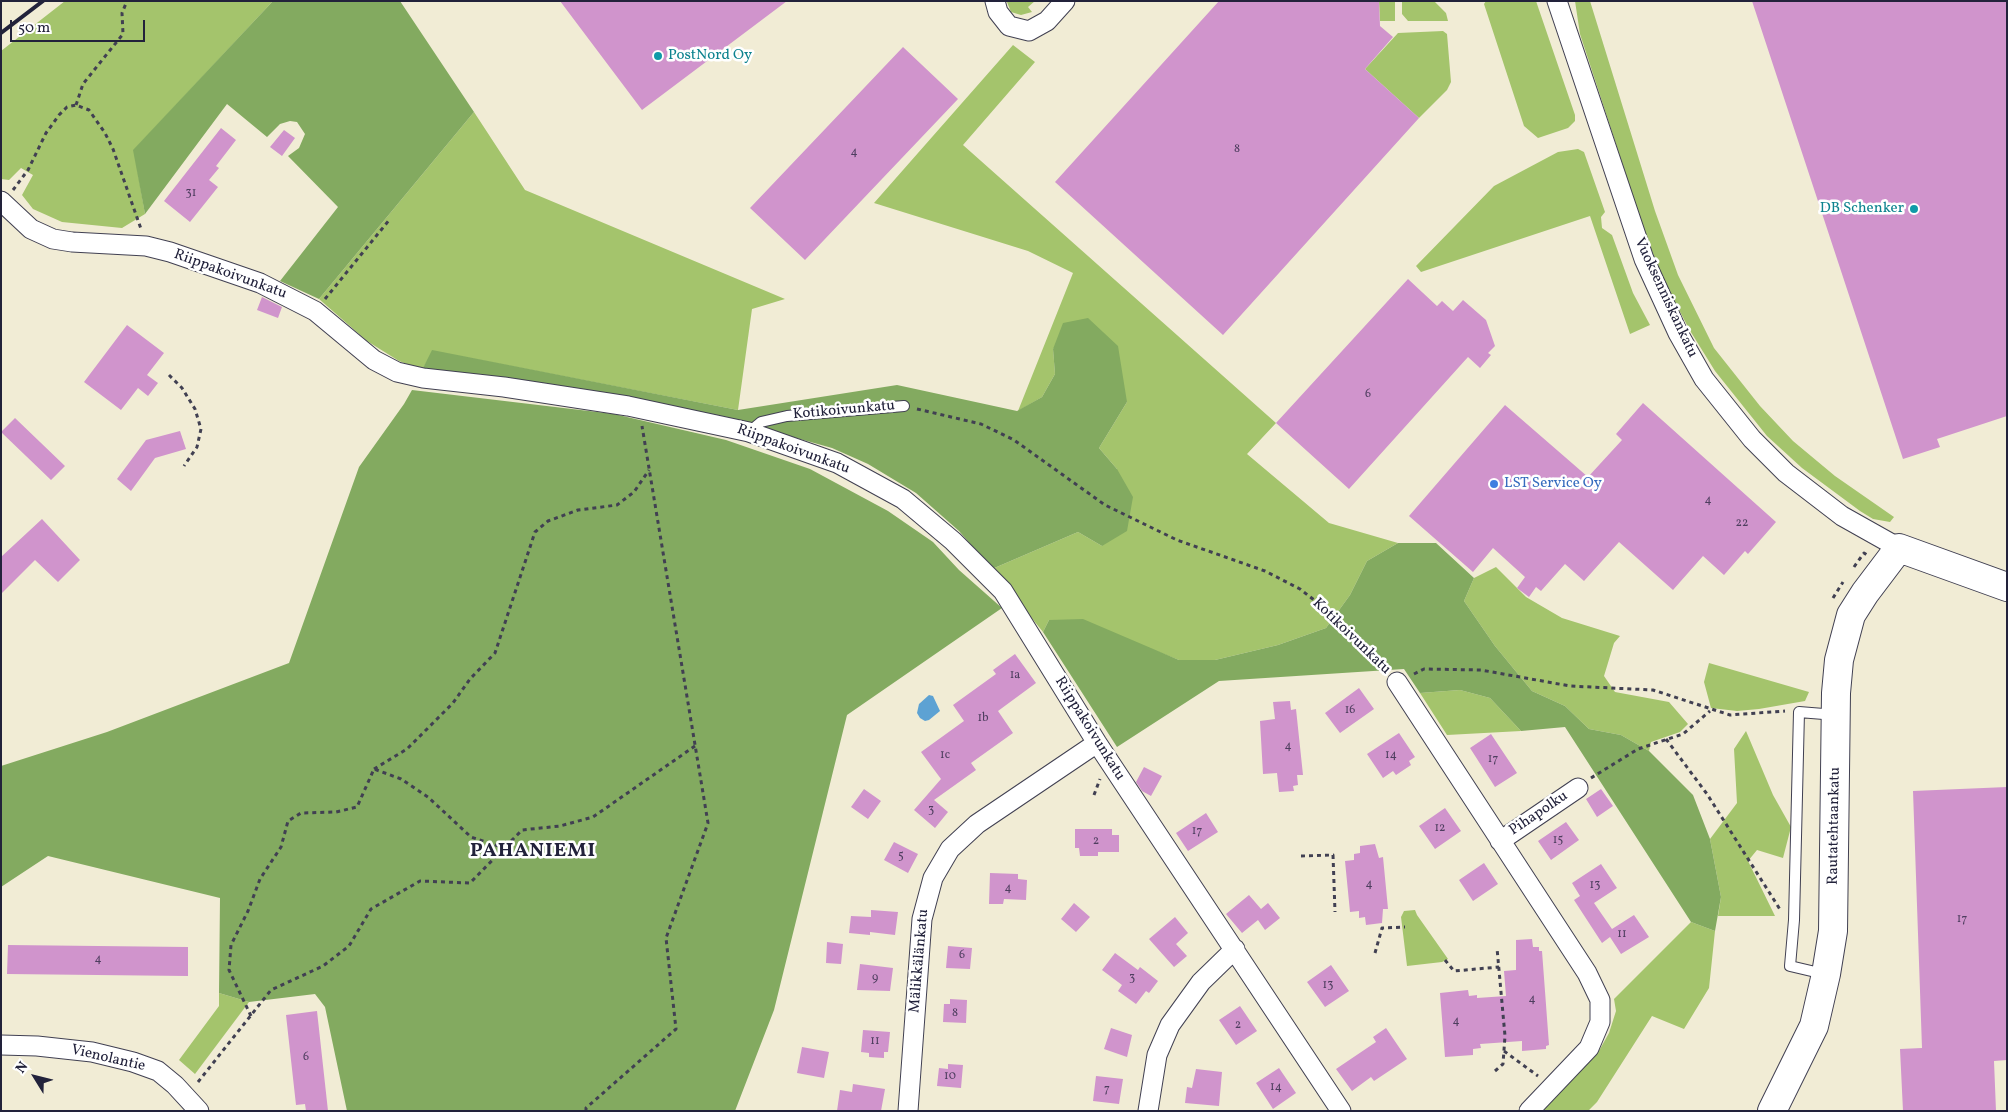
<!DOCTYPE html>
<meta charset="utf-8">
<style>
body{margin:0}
#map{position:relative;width:2008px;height:1112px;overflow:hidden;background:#f1ecd5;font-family:Vollkorn,serif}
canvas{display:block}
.frame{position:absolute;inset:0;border:2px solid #22223b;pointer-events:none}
.north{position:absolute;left:10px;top:1052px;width:50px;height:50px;-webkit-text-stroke:4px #fff;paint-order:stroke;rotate:306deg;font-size:14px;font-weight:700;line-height:20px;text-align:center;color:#22223b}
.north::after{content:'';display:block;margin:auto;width:18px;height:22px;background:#22223b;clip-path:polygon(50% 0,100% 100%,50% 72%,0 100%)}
.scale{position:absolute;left:10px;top:20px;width:135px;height:22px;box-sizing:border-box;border:2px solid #22223b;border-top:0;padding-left:6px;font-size:15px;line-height:18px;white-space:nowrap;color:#22223b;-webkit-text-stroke:4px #fff;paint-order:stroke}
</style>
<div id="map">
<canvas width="2008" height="1112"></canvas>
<div class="frame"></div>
<div class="north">N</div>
<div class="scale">50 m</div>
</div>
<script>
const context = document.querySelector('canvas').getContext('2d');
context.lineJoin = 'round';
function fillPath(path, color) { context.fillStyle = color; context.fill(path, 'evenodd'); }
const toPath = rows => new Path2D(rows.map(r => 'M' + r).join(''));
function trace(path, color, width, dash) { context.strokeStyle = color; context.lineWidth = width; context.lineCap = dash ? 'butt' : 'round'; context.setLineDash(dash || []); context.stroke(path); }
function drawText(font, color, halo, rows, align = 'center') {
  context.font = font + ' Vollkorn,serif'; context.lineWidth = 5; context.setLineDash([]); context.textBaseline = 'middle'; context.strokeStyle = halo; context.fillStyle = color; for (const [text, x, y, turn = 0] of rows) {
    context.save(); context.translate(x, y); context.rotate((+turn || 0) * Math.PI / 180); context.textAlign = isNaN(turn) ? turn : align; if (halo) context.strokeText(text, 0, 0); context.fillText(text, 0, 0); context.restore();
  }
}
const green = toPath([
 [65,1,273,1,134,150,145,214,122,228,62,222,33,209,22,195,33,175,21,168,9,180,1,179,1,51],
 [1035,1,1028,7,1032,12,1021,15,1011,12,1007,2],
 [1379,1,1395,1,1395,21,1380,21],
 [1402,1,1434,1,1446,13,1448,21,1408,21,1402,14],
 [1486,1,1536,1,1575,115,1575,121,1568,128,1538,138,1524,126,1484,4],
 [1575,1,1590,1,1655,211,1678,275,1714,348,1760,406,1793,441,1835,476,1894,517,1890,522,1873,519,1860,511,1802,468,1767,436,1715,371,1689,329,1665,283,1647,239,1580,34],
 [1443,31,1447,34,1451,82,1447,90,1419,118,1365,69,1398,33],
 [1013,45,1035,62,963,145,1276,423,1247,454,1329,523,1398,543,1367,561,1350,595,1326,628,1278,645,1215,660,1179,660,1141,645,1049,620,1043,632,992,569,1078,532,1102,546,1117,469,1099,448,1127,402,1053,348,1055,374,1042,397,1018,411,1073,273,1028,251,874,203],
 [474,112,525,190,785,299,752,309,738,410,433,351,422,370,399,361,367,341,319,299],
 [1578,149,1584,152,1605,212,1601,217,1602,228,1612,235,1633,293,1650,325,1630,334,1590,216,1421,272,1416,266,1494,186,1558,152],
 [1496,567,1526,597,1562,618,1620,636,1614,643,1604,676,1615,692,1669,702,1688,724,1680,732,1651,742,1649,751,1621,735,1589,729,1565,706,1532,691,1495,646,1464,601,1474,578],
 [1709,663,1809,692,1805,701,1759,709,1737,711,1711,708,1704,682],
 [1460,690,1490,698,1521,731,1447,735,1420,693],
 [1746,731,1773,795,1791,827,1783,858,1757,850,1748,861,1775,916,1718,916,1721,897,1710,839,1737,803,1734,749],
 [1415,910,1417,915,1448,959,1442,962,1407,966,1401,917,1404,911],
 [1691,922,1715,931,1709,988,1684,1029,1652,1016,1597,1102,1588,1111,1541,1111,1600,1049,1609,1033,1616,1011,1614,999],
 [219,993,249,1002,195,1074,179,1060,219,1006]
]);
const forest = toPath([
 [273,1,400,1,474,112,319,299,280,281,338,207,288,156,299,148,305,134,297,122,290,121,280,124,267,137,227,104,145,214,133,150],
 [1088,318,1118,346,1127,402,1099,448,1117,469,1133,497,1127,531,1102,546,1078,532,992,569,959,531,916,493,868,464,832,448,732,420,422,370,432,350,738,410,897,385,1017,411,1042,397,1055,374,1053,349,1063,323],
 [412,390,614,414,726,440,810,469,888,511,933,542,959,570,1002,608,847,715,774,1010,735,1111,347,1111,325,1007,315,994,249,1002,219,993,220,898,48,856,1,887,1,766,107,732,289,663,359,467,404,404],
 [1398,543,1436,543,1474,578,1464,601,1495,646,1532,691,1565,706,1589,729,1621,735,1649,751,1693,795,1710,839,1721,897,1715,931,1691,922,1565,727,1521,731,1490,698,1460,690,1420,693,1404,669,1219,681,1117,747,1043,632,1049,620,1083,619,1179,660,1215,660,1278,645,1326,628,1350,595,1367,561]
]);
const water = toPath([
 [929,695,933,696,940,711,929,720,925,721,920,718,917,713,919,704]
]);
const building = toPath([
 [560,1,787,1,642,110],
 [1219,1,1379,1,1380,26,1393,37,1365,69,1419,118,1223,335,1055,182],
 [1752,1,2007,1,2007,416,1937,439,1940,447,1903,459],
 [903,47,958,99,805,260,750,208],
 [221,128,236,140,216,166,219,168,209,180,218,187,190,222,164,201],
 [284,130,295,138,282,156,270,147],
 [1408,279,1437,306,1442,301,1453,311,1463,300,1486,320,1495,346,1488,353,1491,355,1480,368,1468,357,1349,489,1276,423],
 [262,297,282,307,278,318,257,310],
 [127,325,164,353,147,375,158,383,148,396,138,388,121,410,84,382],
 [1643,403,1776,522,1748,554,1745,551,1724,575,1703,556,1673,590,1619,542,1584,581,1565,564,1541,591,1536,587,1529,597,1517,588,1525,577,1493,548,1473,572,1409,516,1505,405,1588,477,1622,440,1616,434],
 [15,418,65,466,51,480,1,432],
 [180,431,186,449,155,458,131,491,117,479,146,440],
 [42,519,80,560,58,582,35,560,1,594,1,557],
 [1015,654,1036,683,998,711,1013,733,971,763,976,770,934,800,948,812,935,828,914,810,941,779,921,752,964,721,953,705,996,674,993,670],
 [1359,688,1374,709,1340,733,1325,713],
 [1290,701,1291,710,1296,709,1303,775,1297,775,1298,785,1293,786,1294,791,1279,792,1277,773,1263,774,1260,721,1275,719,1273,702],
 [1399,733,1415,757,1409,761,1411,765,1396,775,1393,771,1383,778,1367,754],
 [1491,734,1517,773,1495,787,1470,748],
 [1144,767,1162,776,1151,796,1142,791,1136,782],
 [2007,787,2007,1060,1994,1061,1996,1111,1903,1111,1900,1049,1922,1048,1913,791],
 [864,789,881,801,868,819,851,807],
 [1601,789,1613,806,1597,817,1586,799],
 [1445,808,1461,831,1435,849,1419,826],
 [1206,813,1218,832,1188,851,1176,833],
 [1566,822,1579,840,1551,860,1538,841],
 [1075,829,1112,829,1112,835,1119,835,1119,852,1098,852,1098,856,1080,856,1079,848,1075,848],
 [894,842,918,854,908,873,884,860],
 [1375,844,1379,858,1383,857,1388,909,1383,909,1382,923,1366,925,1365,917,1359,918,1359,911,1350,912,1345,861,1354,860,1354,854,1360,853,1360,846],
 [1484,863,1498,884,1473,901,1459,880],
 [1601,864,1617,888,1594,903,1612,929,1634,915,1649,937,1621,954,1610,937,1602,943,1574,900,1580,896,1572,883],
 [990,873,1018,874,1018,879,1027,880,1026,900,1004,899,1003,904,989,904],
 [1249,895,1261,909,1268,903,1280,918,1265,930,1258,920,1242,933,1226,914],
 [1074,903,1090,917,1076,932,1061,919],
 [871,910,898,912,895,935,870,932,870,935,849,933,851,916,871,917],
 [1175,917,1188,933,1176,944,1187,956,1174,967,1149,939],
 [1532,939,1533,947,1539,947,1539,951,1542,951,1549,1045,1546,1046,1546,1049,1522,1051,1522,1041,1480,1044,1481,1048,1473,1049,1473,1055,1445,1057,1440,993,1468,990,1469,996,1477,995,1477,998,1506,996,1504,971,1516,970,1516,940],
 [827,942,843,944,841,964,826,963],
 [8,945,188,947,188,976,7,974],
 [948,946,972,948,970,969,946,968],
 [1115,953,1138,970,1140,967,1158,981,1149,993,1146,991,1136,1004,1118,991,1122,985,1102,970],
 [860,964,893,968,890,991,857,990],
 [1331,965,1349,991,1325,1007,1307,982],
 [950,999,967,1000,966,1023,943,1022,944,1004,950,1004],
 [1240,1006,1257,1031,1236,1045,1219,1020],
 [317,1011,328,1111,306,1111,305,1104,296,1105,286,1015],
 [1111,1028,1132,1035,1127,1057,1104,1049],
 [1386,1028,1407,1059,1374,1081,1371,1077,1352,1091,1336,1069,1376,1042,1373,1037],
 [863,1030,890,1032,888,1052,884,1052,884,1058,869,1057,869,1053,861,1052],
 [802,1047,829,1052,824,1078,797,1073],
 [948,1064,963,1065,961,1088,937,1086,939,1068,948,1069],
 [1279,1068,1296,1093,1273,1109,1256,1083],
 [1196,1069,1222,1072,1219,1106,1185,1103,1187,1087,1192,1088],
 [1096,1076,1123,1079,1119,1104,1093,1101],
 [853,1084,885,1089,881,1111,837,1111,840,1090,852,1092]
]);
const path = toPath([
 [76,105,83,84,123,34,122,13,127,1],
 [13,190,28,170,46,133,59,115,67,107,76,105,89,110,105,133,113,149,141,229],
 [325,299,390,219],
 [169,375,182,388,195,409,201,429,197,447,184,466],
 [917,409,981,424,1014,440,1105,505,1177,540,1265,571,1300,589,1332,614,1385,669],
 [1854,567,1864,553,1867,555],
 [1833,598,1843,582],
 [1414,674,1424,669,1481,670,1570,686,1653,690,1730,715,1785,711],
 [1666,739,1707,794,1781,911],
 [374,769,407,749,453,703,470,679,495,653,535,532,548,521,578,510,617,505,634,492,649,470],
 [1591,778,1638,749,1683,734,1710,711],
 [1094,795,1100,779],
 [1301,856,1333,855,1335,912],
 [1375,953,1382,928,1405,927],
 [1445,960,1454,971,1499,967],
 [251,1016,229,970,231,945,248,911,260,879,281,847,288,821,301,813,336,812,357,807,374,769,401,779,428,797,471,837,504,848],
 [1504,1051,1538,1076],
 [1495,1071,1503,1064,1505,1036,1497,948],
 [198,1082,271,990,323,966,349,946,371,909,420,881,470,883,522,830,560,826,593,817,695,746],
 [586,1111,586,1108,676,1029,666,938,708,823,642,426]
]);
const lane = toPath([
 [749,432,761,422,787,416,904,406],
 [1824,974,1790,966,1794,920,1799,712,1836,715]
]);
const street = toPath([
 [995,1,998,12,1009,26,1029,31,1047,21,1065,1],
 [1557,1,1644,259,1678,333,1704,379,1752,439,1786,473,1842,516,1899,548],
 [1,201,31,229,53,239,72,242,146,246,170,252,260,283,315,311,374,360,397,372,423,378,504,387,628,406,749,432,837,463,903,499,953,541,1003,591,1097,743,1341,1111],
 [1397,682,1587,973,1600,1000,1600,1022,1589,1048,1529,1111],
 [1500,841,1578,788],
 [1,1045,37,1046,92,1052,133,1062,158,1071,175,1085,199,1111],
 [908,1111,922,919,933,878,950,849,977,824,1097,743],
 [1148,1111,1157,1055,1170,1025,1201,982,1235,949]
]);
const secondary = toPath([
 [1772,1111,1814,1026,1826,974,1833,931,1836,693,1839,660,1851,615,1865,593,1899,548,2007,587]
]);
const rail = toPath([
 [1,33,43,1]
]);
const markers = [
 [658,56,5,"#0f9aa8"],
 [1914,209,5,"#0f9aa8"],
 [1494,484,5,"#3f7fe0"]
];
const numberNames = [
 ["8",1237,150],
 ["4",854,153],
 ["31",191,194],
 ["6",1368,395],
 ["4",1708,501],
 ["22",1742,524],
 ["1a",1015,676],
 ["16",1350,711],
 ["1b",983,719],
 ["4",1288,747],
 ["1c",945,756],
 ["14",1391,756],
 ["17",1493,760],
 ["3",931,811],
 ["12",1440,829],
 ["17",1197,832],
 ["15",1558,841],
 ["2",1096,842],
 ["5",901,857],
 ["4",1369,885],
 ["13",1595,886],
 ["4",1008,889],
 ["17",1962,920],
 ["11",1622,935],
 ["6",962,956],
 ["4",98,960],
 ["9",875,979],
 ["3",1132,979],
 ["13",1328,986],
 ["4",1532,1000],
 ["8",955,1014],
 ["4",1456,1022],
 ["2",1238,1026],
 ["11",875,1042],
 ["6",306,1058],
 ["10",950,1077],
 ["14",1276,1088],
 ["7",1107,1090]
];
const cultureNames = [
 ["PostNord Oy",668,56],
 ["DB Schenker",1904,209,"right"]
];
const streetNames = [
 ["Riippakoivunkatu",230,275,20],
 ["Vuoksenniskankatu",1665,298,65],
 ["Kotikoivunkatu",844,411,-5],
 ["Riippakoivunkatu",793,450,20],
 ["Kotikoivunkatu",1351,637,44],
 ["Riippakoivunkatu",1089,729,58],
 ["Pihapolku",1539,814,-34],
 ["Rautatehtaankatu",1835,826,-89],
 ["Mälikkälänkatu",920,961,-85],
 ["Vienolantie",108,1059,13]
];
const shopNames = [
 ["LST Service Oy",1504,484]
];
const districtNames = [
 ["PAHANIEMI",533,852]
];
fillPath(green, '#a4c46c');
fillPath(forest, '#83aa60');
fillPath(water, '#5da2d3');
fillPath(building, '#d094cc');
trace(lane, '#414052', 12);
trace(street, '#414052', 21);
trace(secondary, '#414052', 30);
trace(path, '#414052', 3, [4, 4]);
trace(lane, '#fff', 10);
trace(street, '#fff', 19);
trace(secondary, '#fff', 28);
trace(rail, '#22223b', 4);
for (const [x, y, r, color] of markers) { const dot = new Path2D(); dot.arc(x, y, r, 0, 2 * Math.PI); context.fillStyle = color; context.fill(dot); trace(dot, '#fff', 2); }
drawText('12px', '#4e3e5f', null, numberNames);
drawText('15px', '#0d838f', '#fff', cultureNames, 'left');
drawText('15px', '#22223b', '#fff', streetNames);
drawText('15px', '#366cbe', '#fff', shopNames, 'left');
context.letterSpacing = '1px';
drawText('bold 20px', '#22223b', '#fff', districtNames);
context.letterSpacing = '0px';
</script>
